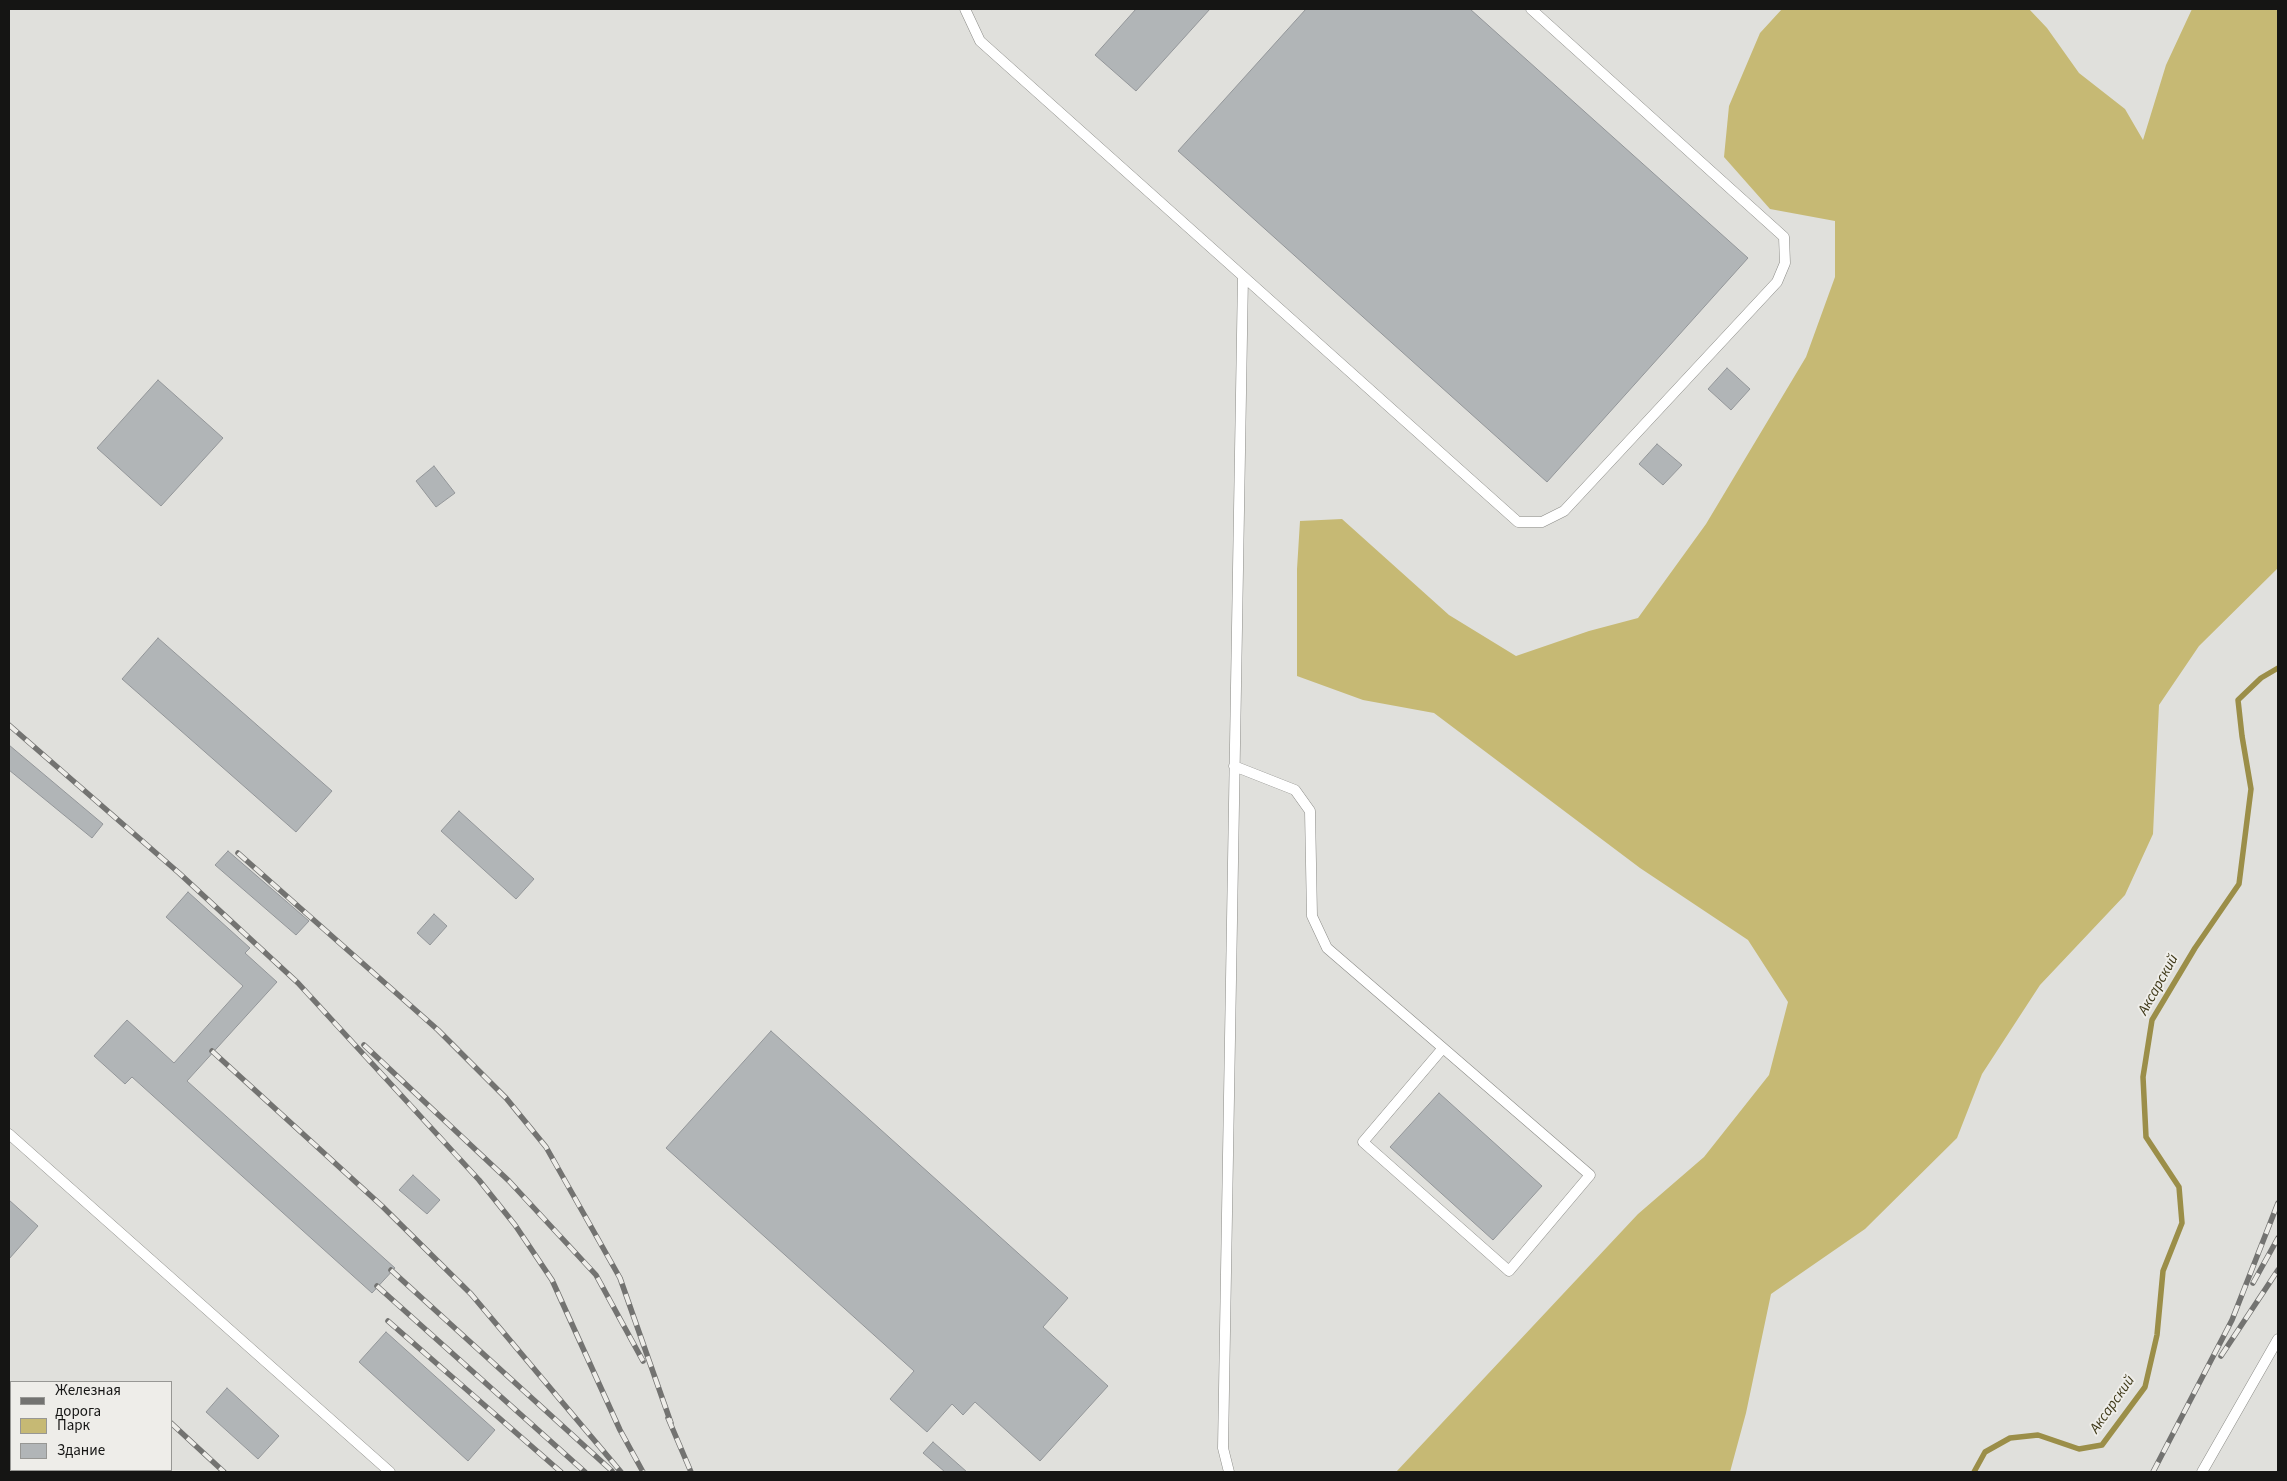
<!DOCTYPE html>
<meta charset="utf-8">
<style>
body{margin:0}
#map{position:relative;width:2287px;height:1481px;overflow:hidden;background:#e0e0dc;font-family:"Source Sans 3",sans-serif}
canvas{display:block}
.frame{position:absolute;inset:0;border:10px solid #151514;pointer-events:none}
.legend{position:absolute;left:10px;top:1381px;width:162px;height:90px;box-sizing:border-box;background:#eeede9;border:1px solid #979794;margin:0;padding:6px 9px;list-style:none;font-size:15px;color:#151514}
.legend li{display:flex;align-items:center;gap:10px;height:25px}
.legend b{width:25px;border:1px solid #979794}
</style>
<div id="map">
<canvas width="2287" height="1481"></canvas>
<div class="frame"></div>
<ul class="legend">
<li><b style="height:6px;background:#737371"></b>Железная дорога</li>
<li><b style="height:14px;background:#c6b974"></b>Парк</li>
<li><b style="height:14px;background:#b1b5b7"></b>Здание</li>
</ul>
</div>
<script>
const context = document.querySelector('canvas').getContext('2d');
context.lineJoin = 'round';
function fillPath(path, color) { context.fillStyle = color; context.fill(path, 'evenodd'); }
const toPath = rows => new Path2D(rows.map(r => 'M' + r).join(''));
function trace(path, color, width, dash) { context.strokeStyle = color; context.lineWidth = width; context.lineCap = dash ? 'butt' : 'round'; context.setLineDash(dash || []); context.stroke(path); }
function drawText(font, color, halo, rows, align = 'center') {
  context.font = font + ' "Source Sans 3",sans-serif'; context.lineWidth = 4; context.setLineDash([]); context.textBaseline = 'middle'; context.strokeStyle = halo; context.fillStyle = color; for (const [text, x, y, turn = 0] of rows) {
    context.save(); context.translate(x, y); context.rotate((+turn || 0) * Math.PI / 180); context.textAlign = isNaN(turn) ? turn : align; if (halo) context.strokeText(text, 0, 0); context.fillText(text, 0, 0); context.restore();
  }
}
const green = toPath([
 [1782,9,2029,9,2047,28,2079,73,2125,109,2143,140,2166,65,2192,9,2278,9,2278,568,2199,646,2159,705,2153,834,2125,895,2040,985,1982,1074,1957,1138,1865,1229,1771,1294,1746,1413,1730,1472,1396,1472,1638,1214,1704,1157,1769,1075,1788,1002,1748,940,1640,868,1434,713,1363,700,1297,676,1297,569,1300,521,1342,519,1449,615,1516,656,1589,631,1638,618,1706,524,1806,357,1835,277,1835,221,1770,209,1724,157,1729,106,1760,33]
]);
const stream = toPath([
 [1974,1472,1985,1452,2010,1438,2038,1435,2079,1449,2102,1445,2145,1387,2157,1335,2163,1271,2182,1223,2179,1187,2146,1137,2143,1077,2152,1020,2195,948,2239,884,2251,789,2242,736,2238,700,2261,678,2278,668]
]);
const building = toPath([
 [1136,9,1210,9,1136,91,1095,55,1136,9],
 [1306,9,1470,9,1748,258,1547,482,1178,151,1306,9],
 [1727,368,1750,389,1731,410,1708,389,1727,368],
 [158,380,223,438,161,506,97,448,158,380],
 [1657,444,1682,465,1663,485,1639,464,1657,444],
 [434,466,455,493,436,507,416,481,434,466],
 [158,638,332,791,296,832,122,679,158,638],
 [9,745,103,824,92,838,9,770,9,745],
 [459,811,534,879,516,899,441,831,459,811],
 [228,851,309,921,296,935,215,865,228,851],
 [188,892,250,948,245,953,277,982,187,1081,395,1268,372,1293,132,1077,125,1084,94,1056,127,1020,174,1063,243,986,166,917,188,892],
 [434,914,447,926,430,945,417,933,434,914],
 [771,1031,1068,1298,1043,1327,1108,1386,1040,1461,975,1402,963,1415,952,1404,927,1432,890,1399,914,1371,666,1148,771,1031],
 [1439,1093,1542,1186,1493,1240,1390,1147,1439,1093],
 [413,1175,440,1200,427,1214,399,1190,413,1175],
 [9,1200,38,1226,9,1259,9,1200],
 [386,1332,495,1430,468,1461,359,1362,386,1332],
 [227,1388,279,1436,258,1459,206,1412,227,1388],
 [933,1442,967,1472,945,1472,923,1453,933,1442]
]);
const lane = toPath([
 [965,9,980,41,1518,522,1542,522,1564,511,1777,282,1785,263,1784,237,1531,9],
 [1234,766,1295,790,1310,811,1312,916,1327,948,1443,1048,1590,1175,1509,1271,1363,1142,1443,1048],
 [9,1134,390,1472],
 [1229,1472,1223,1448,1243,276],
 [2202,1472,2278,1339]
]);
const rail = toPath([
 [9,725,179,873,298,983,479,1180,515,1225,552,1280,620,1430,643,1472],
 [238,853,438,1030,506,1098,546,1147,620,1278,671,1423],
 [364,1045,509,1181,596,1275,643,1361],
 [212,1051,382,1206,471,1294,621,1472],
 [391,1270,612,1471],
 [2253,1283,2278,1238],
 [377,1286,585,1472],
 [388,1321,561,1472],
 [2221,1356,2278,1270],
 [668,1418,691,1472],
 [171,1423,224,1472],
 [2153,1472,2232,1320,2278,1203]
]);
const waterNames = [
 ["Аксарский",2159,985,-61],
 ["Аксарский",2113,1405,-55]
];
fillPath(green, '#c6b974');
trace(stream, '#9b8e48', 5.5);
fillPath(building, '#b1b5b7');
trace(building, '#939699', 1);
trace(lane, '#8b8b87', 11);
trace(lane, '#fff', 10);
trace(rail, '#737371', 5.5);
trace(rail, '#eeede9', 4, [11]);
drawText('italic 15px', '#3e3818', '#eeede9', waterNames);
</script>
